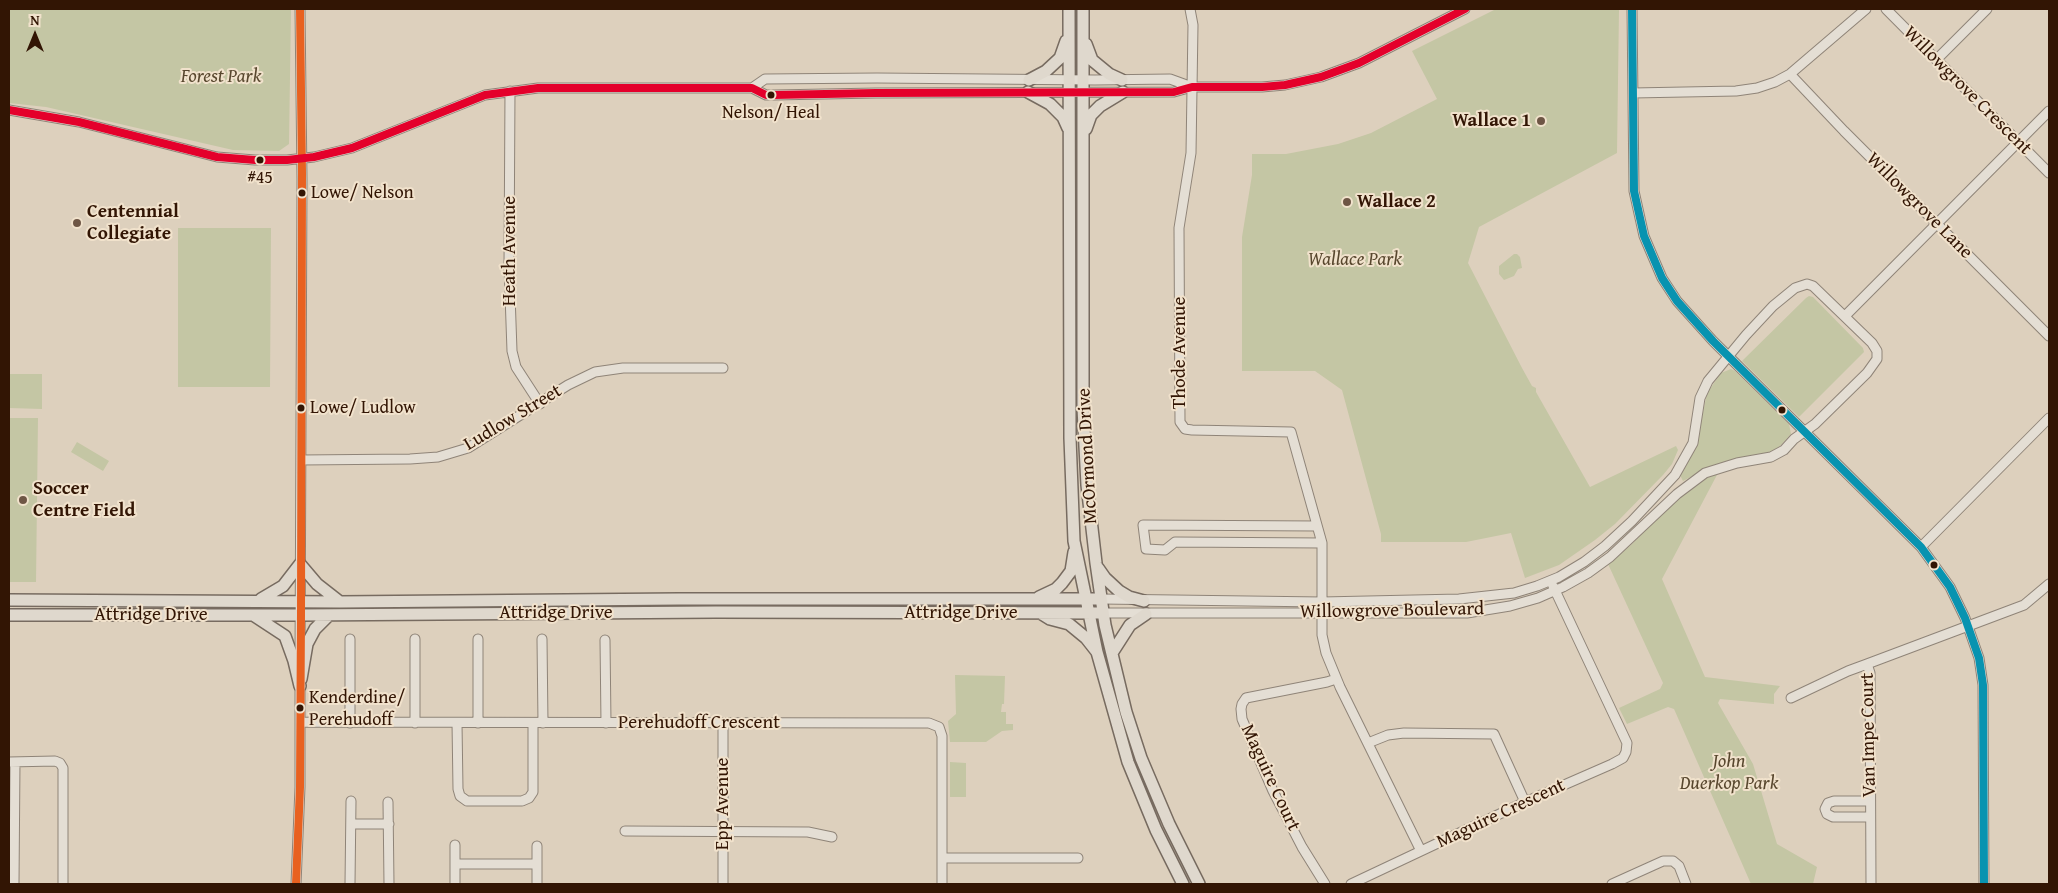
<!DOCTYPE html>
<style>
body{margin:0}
#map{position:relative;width:2058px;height:893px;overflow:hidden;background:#ddd0bd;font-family:"Gentium Book Plus",serif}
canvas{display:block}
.frame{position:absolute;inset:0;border:10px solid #321504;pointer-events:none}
.north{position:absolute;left:10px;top:10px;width:50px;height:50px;-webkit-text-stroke:4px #f1e2cc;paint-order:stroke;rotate:0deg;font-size:14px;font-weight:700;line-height:20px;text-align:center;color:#321504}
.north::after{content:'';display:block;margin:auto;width:18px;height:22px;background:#321504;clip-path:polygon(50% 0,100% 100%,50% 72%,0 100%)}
</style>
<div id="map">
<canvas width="2058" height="893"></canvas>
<div class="frame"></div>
<div class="north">N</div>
</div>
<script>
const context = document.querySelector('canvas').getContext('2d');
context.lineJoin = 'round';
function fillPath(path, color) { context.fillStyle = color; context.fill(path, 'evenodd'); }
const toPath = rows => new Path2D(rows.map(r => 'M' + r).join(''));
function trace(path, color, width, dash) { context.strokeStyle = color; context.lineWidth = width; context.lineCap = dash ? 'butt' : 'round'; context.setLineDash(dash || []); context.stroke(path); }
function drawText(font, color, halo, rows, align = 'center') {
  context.font = font + ' "Gentium Book Plus",serif'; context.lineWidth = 4; context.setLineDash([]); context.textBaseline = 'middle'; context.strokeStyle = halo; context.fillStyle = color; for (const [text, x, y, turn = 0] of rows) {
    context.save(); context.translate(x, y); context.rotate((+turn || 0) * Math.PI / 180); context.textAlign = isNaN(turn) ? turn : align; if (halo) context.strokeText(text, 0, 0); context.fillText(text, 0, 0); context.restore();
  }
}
const green = toPath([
 [9,9,291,9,289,144,279,151,233,150,46,107,9,103],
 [1496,9,1619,9,1617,153,1479,227,1468,263,1522,368,1532,386,1536,388,1536,392,1590,487,1676,446,1678,450,1672,464,1663,475,1615,524,1595,540,1559,565,1525,578,1511,533,1466,542,1381,542,1381,534,1342,390,1315,371,1242,371,1242,237,1252,175,1252,154,1286,154,1338,144,1371,133,1437,99,1412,51],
 [178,228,271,228,270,387,178,387],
 [1514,254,1517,254,1520,257,1522,268,1518,269,1514,276,1504,280,1499,274,1499,266],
 [1809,296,1813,297,1863,348,1864,352,1799,417,1742,361,1806,298],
 [1731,369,1735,371,1789,424,1791,434,1780,446,1769,453,1714,465,1683,481,1680,475,1696,446,1707,393,1721,373],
 [9,374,42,374,42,409,9,408],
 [9,418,38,418,36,582,9,582],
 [77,442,109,461,103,471,71,452],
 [1718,473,1662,579,1705,677,1780,686,1774,694,1774,704,1720,699,1718,703,1753,764,1777,844,1817,867,1813,884,1751,884,1674,709,1668,707,1627,724,1619,708,1660,689,1663,683,1608,564,1630,546,1682,494,1702,479],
 [955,675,1005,676,1004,704,1002,704,1001,712,1006,712,1006,724,1013,724,1013,730,1002,731,986,742,950,742,948,721,956,714],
 [950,762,966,763,966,797,950,797]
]);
const minor = toPath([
 [1190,9,1193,25,1191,153,1179,228,1180,422,1185,429,1192,430,1291,432,1322,543,1322,635,1326,653,1340,687,1421,851,1525,802,1612,764,1623,758,1626,752,1627,743,1553,586],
 [1632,9,1634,191,1644,236,1662,278,1677,301,1713,341,1921,547,1950,587,1965,618,1979,658,1983,685,1984,884],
 [1886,9,2049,173],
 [1937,59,1987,9],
 [1790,74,1844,131,2049,336],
 [752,88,765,79,877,78,1095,80,1170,79,1192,87],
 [510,91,509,266,512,351,516,367,540,404],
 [1633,93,1736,91,1757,88,1775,82,1790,74,1866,9],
 [9,110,79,122,217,157,255,160,287,160,314,157,352,148,485,95,538,88,752,88,766,95,774,95,876,93,1174,92,1192,87,1262,87,1285,85,1321,77,1359,63,1465,9],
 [1845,316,2049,111],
 [301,460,410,459,438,457,468,448,568,385,595,372,623,368,723,368],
 [1317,526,1143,525,1146,549,1165,550,1175,542,1322,543],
 [1921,547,2049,418],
 [1101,599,1322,602,1459,599,1514,593,1537,586,1559,577,1584,562,1605,546,1632,521,1675,475,1693,443,1700,398,1708,381,1746,335,1773,306,1795,288,1807,284,1813,286,1872,343,1877,351,1877,359,1867,373,1815,424,1794,439,1784,450,1771,457,1737,463,1705,473,1677,494,1610,557,1588,573,1563,587,1538,598,1510,606,1467,613,1103,613],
 [415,639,415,723],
 [478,639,478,723],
 [542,639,543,723],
 [605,640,606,723],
 [300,662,302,179,300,9],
 [1791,698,1848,671,1867,664],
 [300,722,929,723,939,727,942,736,942,884],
 [350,723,350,639],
 [457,723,458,789,460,796,467,801,522,801,529,798,533,792,533,723],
 [1368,743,1388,735,1404,733,1494,734,1525,802],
 [9,762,55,761,60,763,63,768,63,884],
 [1870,801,1834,801,1828,803,1825,809,1827,814,1833,817,1870,817],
 [388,802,389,884],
 [351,824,389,824],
 [625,831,808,832,832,837],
 [455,845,455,884],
 [537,846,537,884],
 [943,858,1078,858],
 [455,864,537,864],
 [14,884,15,762],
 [296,884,300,787,300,680],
 [350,884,351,801],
 [723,884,723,723],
 [1325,884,1302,847,1273,791,1242,719,1241,709,1242,704,1246,698,1327,682,1336,679],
 [1351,884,1421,851],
 [1612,884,1663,861,1673,861,1679,866,1686,884],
 [1871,884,1870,673,1867,664,2024,605,2049,584]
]);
const major = toPath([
 [1069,9,1070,438,1074,541,1097,652,1128,762,1156,830,1183,884],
 [1083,9,1083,408,1087,485,1096,563,1105,625,1126,712,1141,758,1169,824,1199,884],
 [1086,44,1092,60,1109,74,1122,80],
 [1029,80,1046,71,1060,58,1066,41],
 [1028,92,1050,104,1063,117,1068,128],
 [1086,129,1091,115,1100,106,1123,92],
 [1098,568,1105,578,1119,591,1129,597,1144,601],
 [1039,597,1056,589,1062,583,1071,571,1074,552],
 [261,599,283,586,300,564,317,584,340,602],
 [9,600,340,602,679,599,1101,599],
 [1042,614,1050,619,1069,624,1086,638,1097,652],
 [9,615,301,615,716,612,1103,613],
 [253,615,285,636,294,661,300,686],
 [1112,653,1130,625,1146,614],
 [301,679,307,644,315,629,329,615]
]);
const bus1 = toPath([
 [296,884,300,787,301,615,302,173,300,9]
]);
const bus2 = toPath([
 [9,110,79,122,217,157,255,160,287,160,314,157,352,148,485,95,538,88,752,88,766,95,774,95,876,93,1174,92,1192,87,1262,87,1285,85,1321,77,1359,63,1465,9]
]);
const bus3 = toPath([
 [1632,9,1634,191,1644,236,1662,278,1677,301,1713,341,1921,547,1950,587,1965,618,1979,658,1983,685,1984,884]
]);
const markers = [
 [771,95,4.5,"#321504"],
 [1541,121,5,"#6e5645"],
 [260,160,4.5,"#321504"],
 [302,193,4.5,"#321504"],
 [1347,202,5,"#6e5645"],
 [77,223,5,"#6e5645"],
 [301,408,4.5,"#321504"],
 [1782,410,4.5,"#321504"],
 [23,500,5,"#6e5645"],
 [1934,565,4.5,"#321504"],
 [300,708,4.5,"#321504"]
];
const busNames = [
 ["Nelson/ Heal",771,113,"center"],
 ["#45",260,178,"center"],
 ["Lowe/ Nelson",311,193],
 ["Lowe/ Ludlow",310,408],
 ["Kenderdine/",309,698],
 ["Perehudoff",309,720]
];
const parkNames = [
 ["Forest Park",221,77],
 ["Wallace Park",1355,260],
 ["John",1729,762],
 ["Duerkop Park",1729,784]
];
const streetNames = [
 ["Willowgrove Crescent",1967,91,45],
 ["Willowgrove Lane",1919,206,45],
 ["Heath Avenue",510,251,-90],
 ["Thode Avenue",1180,353,-90],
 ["Ludlow Street",513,418,-31],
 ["McOrmond Drive",1088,456,-93],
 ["Willowgrove Boulevard",1392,611,-1],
 ["Attridge Drive",556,613],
 ["Attridge Drive",961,613],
 ["Attridge Drive",151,615],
 ["Perehudoff Crescent",699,723],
 ["Van Impe Court",1869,735,-91],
 ["Maguire Court",1270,778,65],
 ["Epp Avenue",723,804,-90],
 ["Maguire Crescent",1501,814,-25]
];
const poiNames = [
 ["Wallace 1",1531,121,"right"],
 ["Wallace 2",1357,202],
 ["Centennial",87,212],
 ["Collegiate",87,234],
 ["Soccer",33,489],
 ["Centre Field",33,511]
];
fillPath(green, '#c4c6a4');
trace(minor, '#8f8478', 11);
trace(major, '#776b60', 14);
trace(minor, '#e4ded4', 9);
trace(major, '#dfd8cd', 11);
trace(bus1, '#e86120', 8);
trace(bus2, '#e4002b', 8);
trace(bus3, '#0893b0', 8);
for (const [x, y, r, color] of markers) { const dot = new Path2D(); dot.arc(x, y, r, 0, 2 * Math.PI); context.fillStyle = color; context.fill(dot); trace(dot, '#f1e2cc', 2); }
drawText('18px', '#321504', '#f1e2cc', busNames, 'left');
drawText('italic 19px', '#58472e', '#f1e2cc', parkNames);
drawText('19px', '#321504', '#f1e2cc', streetNames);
drawText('bold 19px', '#321504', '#f1e2cc', poiNames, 'left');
</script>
